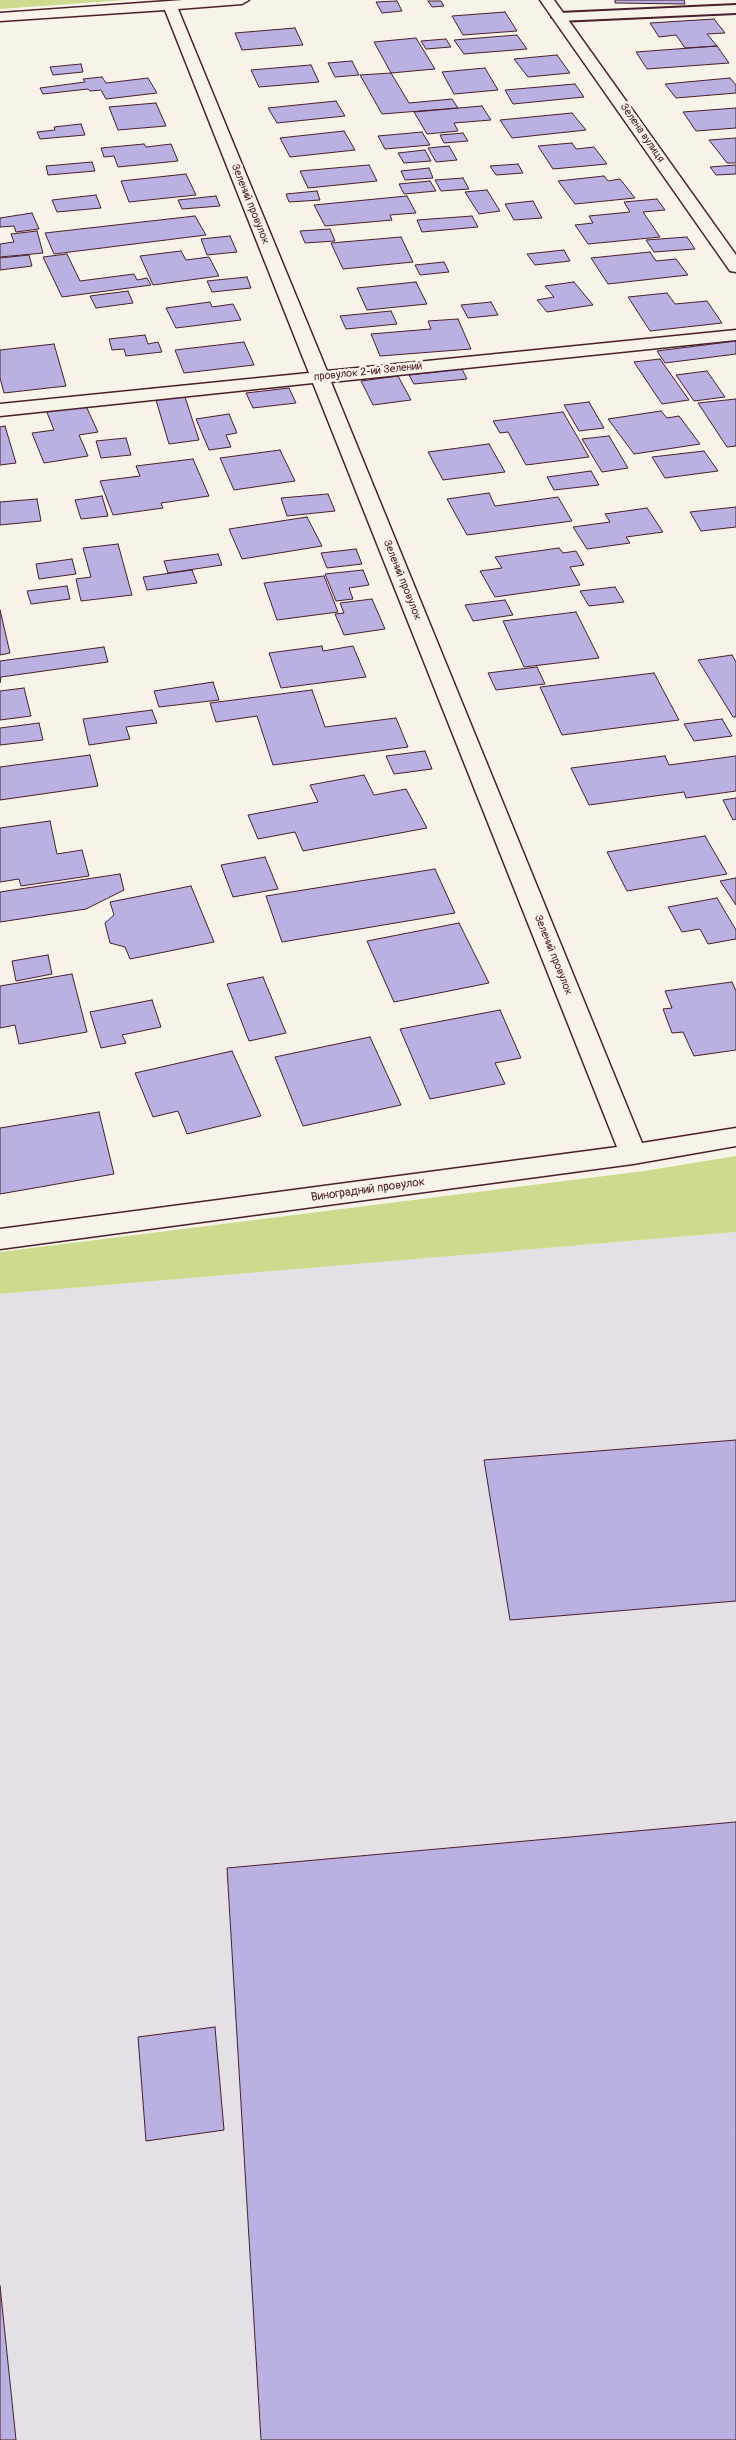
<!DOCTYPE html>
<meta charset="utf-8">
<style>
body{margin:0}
canvas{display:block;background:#f7f3e8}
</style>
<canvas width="736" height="2440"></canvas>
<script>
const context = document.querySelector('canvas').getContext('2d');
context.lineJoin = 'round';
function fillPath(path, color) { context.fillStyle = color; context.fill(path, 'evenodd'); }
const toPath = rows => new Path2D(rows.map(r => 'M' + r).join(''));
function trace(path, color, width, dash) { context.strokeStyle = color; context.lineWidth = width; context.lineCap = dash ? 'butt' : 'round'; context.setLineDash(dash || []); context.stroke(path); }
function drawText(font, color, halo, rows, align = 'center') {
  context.font = font + ' Pangolin,sans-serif'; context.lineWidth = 5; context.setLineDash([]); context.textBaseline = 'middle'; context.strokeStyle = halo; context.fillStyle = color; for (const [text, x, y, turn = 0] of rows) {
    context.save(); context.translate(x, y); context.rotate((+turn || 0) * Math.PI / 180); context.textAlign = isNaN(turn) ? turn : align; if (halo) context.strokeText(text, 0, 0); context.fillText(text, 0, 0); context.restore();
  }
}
const built = toPath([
 [736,1232,736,2440,0,2440,0,1294]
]);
const green = toPath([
 [0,0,125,0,0,9],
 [736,1156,736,1232,0,1294,0,1252,644,1171]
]);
const building = toPath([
 [615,0,684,0,685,4,615,3,615,0],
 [397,1,402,11,382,13,376,2,397,1],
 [428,1,441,1,444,6,432,7,428,1],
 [505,12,517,31,463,35,452,16,505,12],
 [714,19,725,33,707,34,717,46,685,48,676,35,659,37,650,23,714,19],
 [295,28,303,45,242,50,235,33,295,28],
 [517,35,527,49,464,54,454,40,517,35],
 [416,38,435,69,391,73,374,42,416,38],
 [446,39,451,47,426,49,421,41,446,39],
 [717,46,729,63,647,69,636,52,717,46],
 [557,55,570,73,528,77,514,59,557,55],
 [352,61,359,75,335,77,328,63,352,61],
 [81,64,83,72,53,75,50,67,81,64],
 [311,65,319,82,259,87,251,70,311,65],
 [485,68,498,90,454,94,442,72,485,68],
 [391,73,409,103,452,99,458,108,382,114,360,75,391,73],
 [102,77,106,83,148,78,157,93,106,99,101,90,90,91,88,89,43,94,40,88,85,82,83,79,102,77],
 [730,78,736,85,736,93,676,98,665,84,730,78],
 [575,84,584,97,513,104,505,90,575,84],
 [336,101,345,116,277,123,268,108,336,101],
 [156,103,166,126,118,130,109,107,156,103],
 [482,106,491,120,454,123,458,131,427,134,414,112,482,106],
 [736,108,736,128,696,131,683,112,736,108],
 [572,113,586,130,512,138,500,120,572,113],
 [81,124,85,135,40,139,37,132,55,130,54,127,81,124],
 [344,131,355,150,290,157,280,138,344,131],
 [422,132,430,145,385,149,378,136,422,132],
 [463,133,468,141,444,143,440,135,463,133],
 [736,138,736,163,727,163,709,140,736,138],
 [572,143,576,149,594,147,607,164,553,169,538,146,572,143],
 [144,144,146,147,171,144,178,161,118,167,114,156,104,157,101,148,144,144],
 [449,146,457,160,436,162,428,148,449,146],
 [425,150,431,161,404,163,398,153,425,150],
 [92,162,95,171,48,175,46,166,92,162],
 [518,164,523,173,496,175,490,166,518,164],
 [369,165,377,181,308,188,300,171,369,165],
 [736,165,736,174,716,175,710,167,736,165],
 [429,168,433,178,405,180,401,171,429,168],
 [186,174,196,195,129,202,121,181,186,174],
 [604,176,608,181,620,179,635,198,575,204,558,181,604,176],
 [463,178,469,189,441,191,435,180,463,178],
 [430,181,436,191,404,194,399,184,430,181],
 [487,190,500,211,479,214,465,192,487,190],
 [317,191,320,200,289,202,286,194,317,191],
 [96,195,101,208,57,212,52,200,96,195],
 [216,196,220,206,182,209,178,200,216,196],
 [407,196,416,213,390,215,392,220,325,226,314,205,407,196],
 [657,199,665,210,643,212,660,237,588,244,575,225,593,223,589,216,630,212,624,202,657,199],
 [533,201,542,218,514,220,505,204,533,201],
 [32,213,39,229,16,232,14,226,0,227,0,218,32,213],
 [195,216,206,235,54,254,45,233,195,216],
 [472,216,478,227,422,232,417,220,472,216],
 [330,229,335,241,305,243,300,231,330,229],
 [37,231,43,253,0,257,0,244,14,242,11,234,37,231],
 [230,236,237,252,207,255,201,239,230,236],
 [401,237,413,262,343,269,331,243,401,237],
 [687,237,695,249,654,252,646,240,687,237],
 [564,250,570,261,535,265,527,254,564,250],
 [181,251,186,260,209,257,219,276,153,285,140,256,181,251],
 [650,252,656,261,676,259,688,275,608,284,591,258,650,252],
 [67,254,80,281,134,274,137,280,147,278,151,285,62,297,43,257,67,254],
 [29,255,32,266,0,270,0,258,29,255],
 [444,262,449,272,420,275,415,265,444,262],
 [247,277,251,288,212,292,207,281,247,277],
 [416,282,427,304,367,310,357,288,416,282],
 [574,282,593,305,547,312,537,300,554,297,545,286,574,282],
 [128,291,133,303,96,308,90,296,128,291],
 [667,293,675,304,707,301,722,323,650,331,628,297,667,293],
 [210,302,212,307,233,304,241,320,176,328,166,308,210,302],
 [491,302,498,315,468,318,461,305,491,302],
 [391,311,397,324,346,329,340,316,391,311],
 [458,319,471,349,380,356,371,334,431,329,428,321,458,319],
 [145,335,148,344,158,342,162,352,126,356,124,349,112,350,109,339,145,335],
 [736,341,736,354,665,363,657,351,736,341],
 [244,342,254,365,184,373,175,350,244,342],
 [54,344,66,386,4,393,0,378,0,350,54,344],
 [660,359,689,400,662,404,634,362,660,359],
 [462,369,467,379,414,384,409,375,462,369],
 [707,371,725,397,694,401,676,375,707,371],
 [398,376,411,400,373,405,361,381,398,376],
 [289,388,296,403,253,408,246,393,289,388],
 [185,397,199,440,169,444,156,400,185,397],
 [736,399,736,446,727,447,698,403,736,399],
 [589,402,604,428,579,431,564,405,589,402],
 [85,404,98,432,79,435,88,456,44,463,32,433,54,430,46,410,85,404],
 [661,411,667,418,679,416,700,444,634,454,608,419,661,411],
 [563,412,589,457,526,465,508,432,500,433,493,421,563,412],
 [229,414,237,433,226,435,231,447,209,450,196,419,229,414],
 [5,426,16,463,0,465,0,427,5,426],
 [609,436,628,468,602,472,582,439,609,436],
 [126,438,131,455,101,458,96,441,126,438],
 [489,444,505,472,443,480,428,452,489,444],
 [280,450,295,481,234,490,220,458,280,450],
 [704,451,718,471,665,478,652,457,704,451],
 [193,459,209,496,161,503,163,508,113,515,100,481,140,476,136,466,193,459],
 [591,471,599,485,554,490,547,477,591,471],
 [489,493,495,506,558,497,572,521,467,535,447,499,489,493],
 [328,494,335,511,287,516,281,498,328,494],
 [102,496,108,516,81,519,75,500,102,496],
 [37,499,41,521,0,525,0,502,37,499],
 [736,507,736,527,701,531,690,512,736,507],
 [647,508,663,532,626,537,630,543,587,549,573,527,610,522,605,514,647,508],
 [307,517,322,546,242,559,229,529,307,517],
 [118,544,132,595,81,601,76,579,91,577,83,548,118,544],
 [559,548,563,553,576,551,584,565,570,567,580,585,495,597,480,571,502,568,495,557,559,548],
 [356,549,362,564,327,568,321,553,356,549],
 [218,554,222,565,168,573,164,561,218,554],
 [72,559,76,574,39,579,36,564,72,559],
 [192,570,197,583,147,590,143,577,192,570],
 [363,570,369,585,349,588,353,599,336,601,325,574,363,570],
 [324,576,338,612,277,620,264,583,324,576],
 [67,586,70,599,31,604,27,591,67,586],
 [615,587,624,602,589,606,580,591,615,587],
 [372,599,385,629,344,635,335,614,344,613,340,603,372,599],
 [505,600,513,615,473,621,465,605,505,600],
 [0,610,10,653,0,655,0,610],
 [576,612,599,658,524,667,503,621,576,612],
 [322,646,323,651,353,646,366,677,281,688,269,653,322,646],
 [104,647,108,662,1,677,0,683,0,661,104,647],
 [732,655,736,662,736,717,733,717,698,660,732,655],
 [537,667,545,684,496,690,488,673,537,667],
 [654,673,679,720,562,735,540,687,654,673],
 [213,682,219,700,159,707,154,691,213,682],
 [24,688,31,716,0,720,0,691,24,688],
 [312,690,325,727,396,718,408,747,273,765,257,716,216,722,210,703,312,690],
 [152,710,157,723,126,727,130,739,89,745,83,719,152,710],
 [722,719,732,736,694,741,684,724,722,719],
 [39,723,43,740,0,745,0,728,39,723],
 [425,751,432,769,394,774,386,756,425,751],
 [90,755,98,786,0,800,0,767,90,755],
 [665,756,669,765,736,756,736,791,686,798,684,792,589,805,571,768,665,756],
 [364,775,374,795,406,789,427,828,303,851,295,832,258,839,248,815,318,802,310,785,364,775],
 [736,798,736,819,733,820,723,800,736,798],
 [50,821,57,854,82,850,89,876,21,886,19,879,0,882,0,828,50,821],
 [705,836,727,874,627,891,607,852,705,836],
 [265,857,278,889,233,897,221,865,265,857],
 [435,869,455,913,282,942,266,896,435,869],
 [120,874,124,890,86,909,0,922,0,892,120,874],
 [736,878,736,905,720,881,736,878],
 [191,886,214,942,130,959,125,947,110,943,105,923,114,915,110,902,191,886],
 [717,898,736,930,736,939,708,944,700,929,682,932,668,907,717,898],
 [459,923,489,983,394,1002,367,941,459,923],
 [48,955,52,974,16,981,12,961,48,955],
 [72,974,87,1032,19,1044,15,1025,0,1028,0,986,72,974],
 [263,977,286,1033,249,1041,227,984,263,977],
 [732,982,736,991,736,1050,694,1056,683,1032,672,1033,663,1009,672,1008,665,991,732,982],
 [152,1000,161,1027,122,1035,126,1043,101,1048,90,1012,152,1000],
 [500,1010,521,1058,495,1063,505,1084,430,1099,400,1029,500,1010],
 [370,1037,401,1105,303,1126,275,1057,370,1037],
 [232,1051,261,1116,187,1134,178,1111,153,1117,135,1073,232,1051],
 [99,1112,114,1174,0,1194,0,1128,99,1112],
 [736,1440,736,1601,510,1620,484,1460,736,1440],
 [736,1822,736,2440,261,2440,227,1868,736,1822],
 [215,2027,224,2130,146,2141,138,2037,215,2027],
 [0,2286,16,2440,0,2440,0,2286]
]);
const service = toPath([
 [736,5,736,13,559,21,552,17,559,13,736,5]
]);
const minor = toPath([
 [183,0,249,0,242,4,178,9,327,371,736,330,736,340,331,382,642,1143,736,1128,736,1146,633,1164,0,1249,0,1229,617,1147,313,383,0,416,0,404,309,373,165,10,0,21,0,13,183,0],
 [540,0,554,0,736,255,736,272,730,271,540,0]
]);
const farStreetnames = [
 ["Зелена вулиця",642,133,55],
 ["Зелений провулок",250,204,68],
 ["провулок 2-ий Зелений",368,372,-6],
 ["Зелений провулок",402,580,68],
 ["Зелений провулок",553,955,68]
];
const streetNames = [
 ["Виноградний провулок",368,1190,-8]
];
fillPath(built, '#e5dfe6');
fillPath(green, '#cedb8f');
fillPath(building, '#bab0e1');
trace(building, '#4a1f2b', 1);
trace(service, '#4a1f2b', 4);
trace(minor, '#4a1f2b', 3);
fillPath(service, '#f7f3e8');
fillPath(minor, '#f7f3e8');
drawText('11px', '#4a1f2b', '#f7f3e8', farStreetnames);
drawText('12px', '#4a1f2b', '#f7f3e8', streetNames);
</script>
